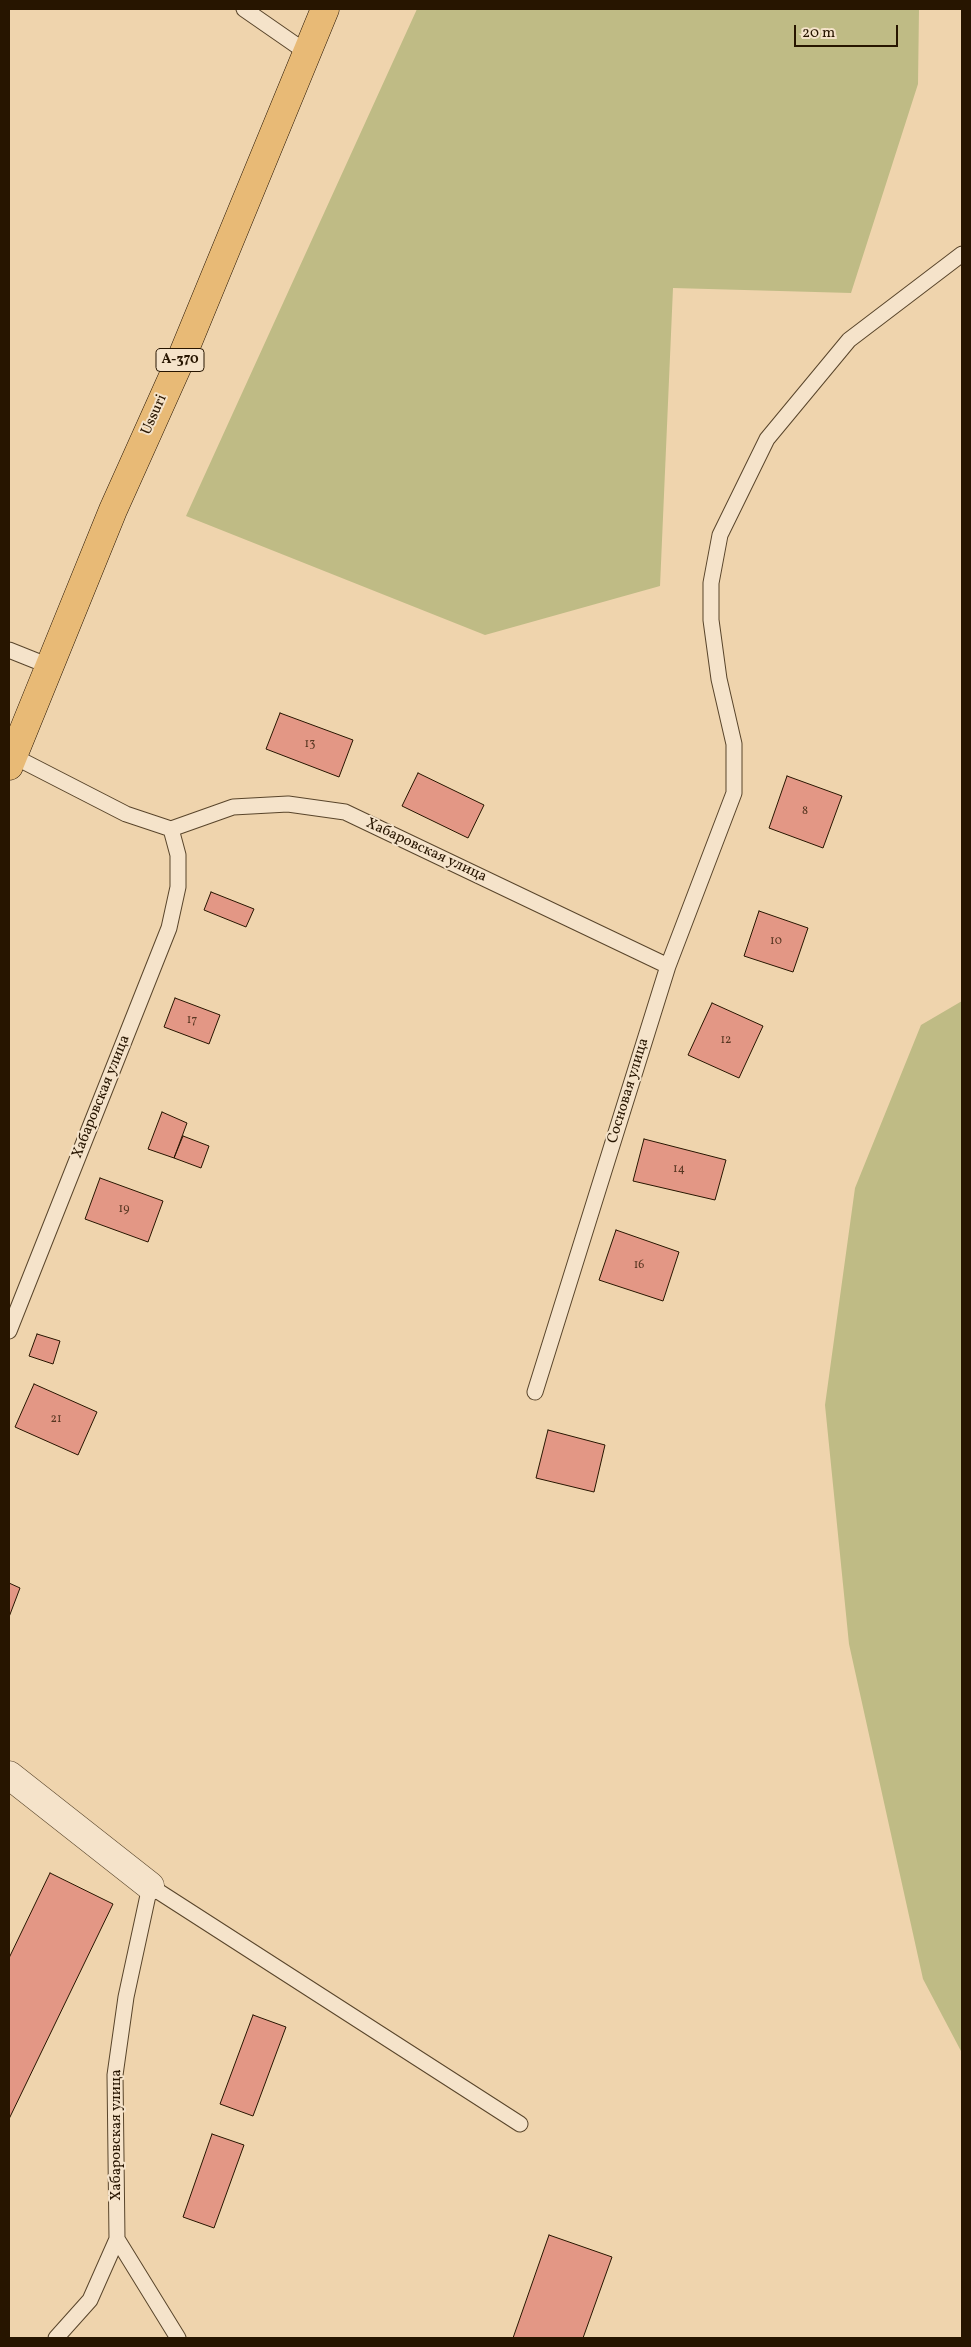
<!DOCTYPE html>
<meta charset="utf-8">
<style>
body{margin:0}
#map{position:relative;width:971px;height:2347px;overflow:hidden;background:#efd4ad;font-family:Vollkorn,serif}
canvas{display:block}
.frame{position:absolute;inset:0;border:10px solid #271500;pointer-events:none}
.scale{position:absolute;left:794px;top:25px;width:104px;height:22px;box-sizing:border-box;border:2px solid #271500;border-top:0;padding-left:6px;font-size:15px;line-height:18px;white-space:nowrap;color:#271500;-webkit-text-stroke:4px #f5e3ca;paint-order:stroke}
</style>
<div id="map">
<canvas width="971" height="2347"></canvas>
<div class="frame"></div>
<div class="scale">20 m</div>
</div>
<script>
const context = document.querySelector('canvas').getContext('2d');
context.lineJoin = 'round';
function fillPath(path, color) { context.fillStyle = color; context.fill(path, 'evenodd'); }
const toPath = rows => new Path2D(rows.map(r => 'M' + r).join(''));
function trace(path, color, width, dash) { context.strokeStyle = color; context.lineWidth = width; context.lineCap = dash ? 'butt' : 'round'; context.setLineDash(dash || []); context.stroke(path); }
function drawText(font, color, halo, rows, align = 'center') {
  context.font = font + ' Vollkorn,serif'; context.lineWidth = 4; context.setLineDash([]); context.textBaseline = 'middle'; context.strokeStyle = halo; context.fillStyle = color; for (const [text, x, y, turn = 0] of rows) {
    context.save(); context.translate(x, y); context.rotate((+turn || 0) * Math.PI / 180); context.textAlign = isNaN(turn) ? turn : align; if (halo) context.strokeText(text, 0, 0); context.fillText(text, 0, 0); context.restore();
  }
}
const green = toPath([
 [417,9,919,9,918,84,851,293,673,288,660,586,485,635,186,516],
 [962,1001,962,2053,923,1979,849,1644,825,1405,855,1188,921,1025]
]);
const building = toPath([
 [280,713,353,740,339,777,266,749,280,713],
 [418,773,484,805,468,838,402,806,418,773],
 [787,776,842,796,823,848,769,828,787,776],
 [211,892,254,909,246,927,204,910,211,892],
 [759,911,808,928,793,972,744,956,759,911],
 [175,998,220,1015,209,1044,164,1027,175,998],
 [712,1003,763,1026,739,1078,688,1055,712,1003],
 [162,1112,187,1123,174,1158,148,1149,162,1112],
 [183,1136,209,1146,201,1168,174,1158,183,1136],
 [644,1139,726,1160,715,1200,633,1181,644,1139],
 [100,1178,163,1201,148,1242,85,1219,100,1178],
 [616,1230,679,1252,663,1301,599,1280,616,1230],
 [37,1334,60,1341,53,1364,29,1356,37,1334],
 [34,1384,97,1412,78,1455,15,1427,34,1384],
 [548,1430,605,1445,594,1492,536,1478,548,1430],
 [9,1583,20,1588,9,1617,9,1583],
 [50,1873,113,1904,9,2119,9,1958,50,1873],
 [253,2015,286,2027,253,2116,220,2104,253,2015],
 [212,2134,244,2145,214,2228,183,2217,212,2134],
 [549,2235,612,2257,583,2338,513,2338,549,2235]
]);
const service = toPath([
 [244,9,306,52],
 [9,650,49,666],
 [13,756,126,814,171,829,233,807,288,804,345,812,668,966],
 [9,1331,169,928,178,887,178,855,171,829],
 [535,1392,668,966,734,793,734,744,719,679,711,620,711,583,720,535,767,439,849,340,962,254],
 [117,2239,178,2338],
 [56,2338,90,2300,117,2239,115,2075,126,1997,150,1886,520,2124]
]);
const minor = toPath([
 [9,1775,150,1886]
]);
const trunk = toPath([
 [9,766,113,510,183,354,325,9]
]);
const numberNames = [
 ["13",310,745],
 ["8",805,812],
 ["10",776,942],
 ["17",192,1021],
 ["12",726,1041],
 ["14",679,1170],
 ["19",124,1210],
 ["16",639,1266],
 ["21",56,1420]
];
const shields = [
 [180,360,48]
];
const shieldNames = [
 ["А-370",180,360]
];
const streetNames = [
 ["Ussuri",155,415,-66],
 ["Хабаровская улица",426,851,25],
 ["Сосновая улица",629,1091,-73],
 ["Хабаровская улица",102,1097,-68],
 ["Хабаровская улица",117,2135,-90]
];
fillPath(green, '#bfbb85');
fillPath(building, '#e39785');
trace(building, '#271500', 1);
trace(service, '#59452b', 17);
trace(minor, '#59452b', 29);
trace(trunk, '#271500', 29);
trace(service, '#f5e3ca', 15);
trace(minor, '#f5e3ca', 28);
trace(trunk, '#e8ba76', 28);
drawText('12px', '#563621', null, numberNames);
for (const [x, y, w] of shields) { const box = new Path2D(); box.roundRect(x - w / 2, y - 11.5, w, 23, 4); context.fillStyle = '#f5e3ca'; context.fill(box); trace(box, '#271500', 1); }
drawText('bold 14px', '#271500', null, shieldNames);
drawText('15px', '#271500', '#f5e3ca', streetNames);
</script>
